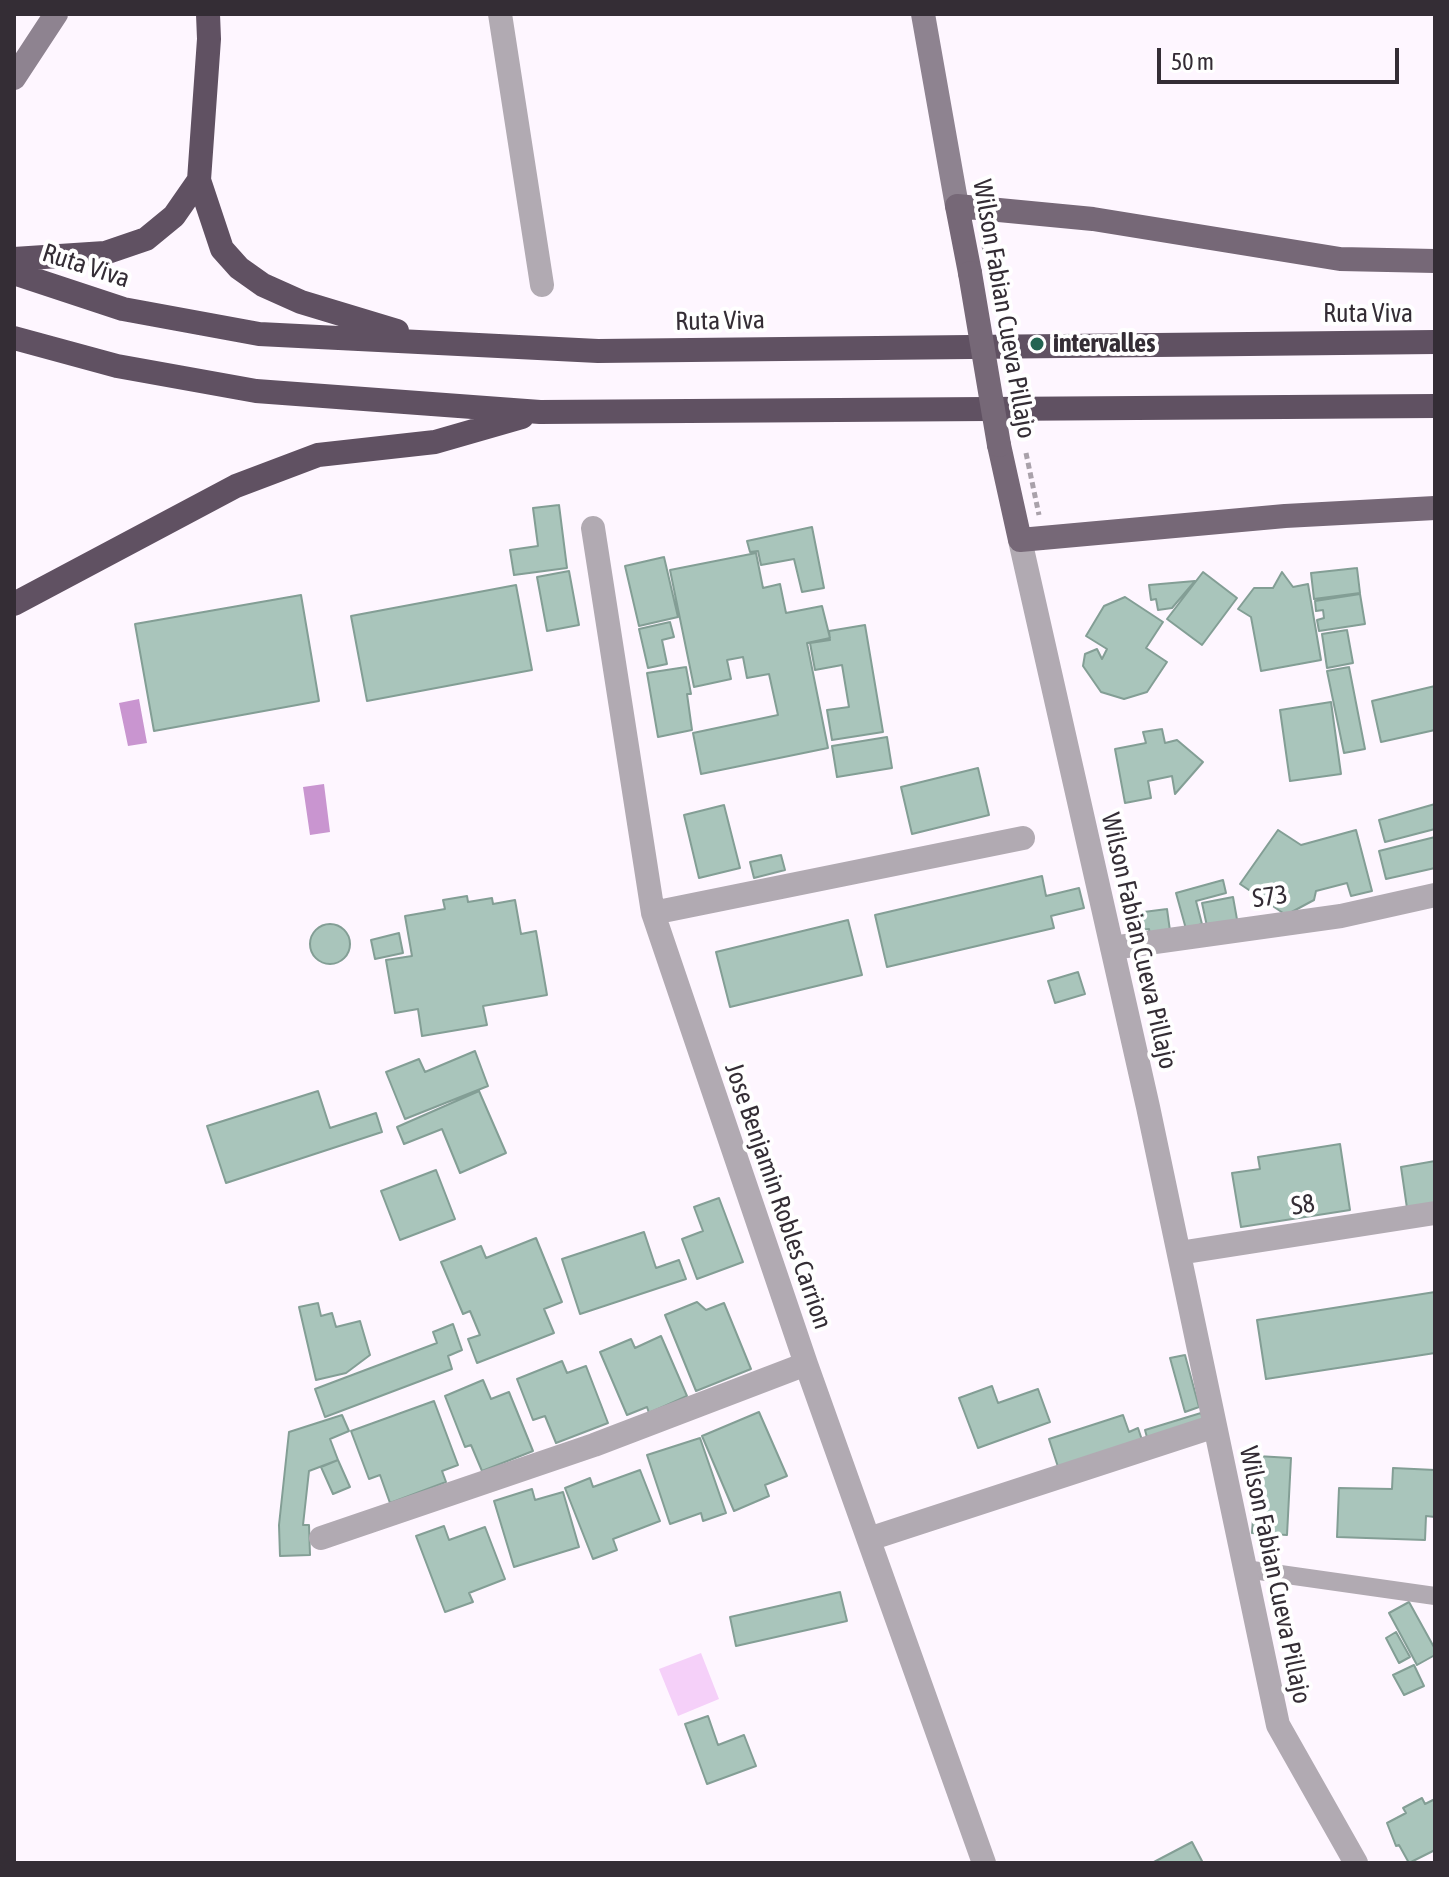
<!DOCTYPE html>
<style>
body{margin:0}
#map{position:relative;width:1449px;height:1877px;overflow:hidden;background:#fef6ff;font-family:"Asap Condensed",sans-serif}
canvas{display:block}
.frame{position:absolute;inset:0;border:16px solid #342d35;pointer-events:none}
.scale{position:absolute;left:1157px;top:48px;width:242px;height:36px;box-sizing:border-box;border:4px solid #342d35;border-top:0;padding-left:10px;font-size:24px;line-height:28px;white-space:nowrap;color:#342d35;-webkit-text-stroke:6px #fff;paint-order:stroke}
</style>
<div id="map">
<canvas width="1449" height="1877"></canvas>
<div class="frame"></div>
<div class="scale">50 m</div>
</div>
<script>
const context = document.querySelector('canvas').getContext('2d');
context.lineJoin = 'round';
function fillPath(path, color) { context.fillStyle = color; context.fill(path, 'evenodd'); }
const toPath = rows => new Path2D(rows.map(r => 'M' + r).join(''));
function trace(path, color, width, dash) { context.strokeStyle = color; context.lineWidth = width; context.lineCap = dash ? 'butt' : 'round'; context.setLineDash(dash || []); context.stroke(path); }
function drawText(font, color, halo, rows, align = 'center') {
  context.font = font + ' "Asap Condensed",sans-serif'; context.lineWidth = 8; context.setLineDash([]); context.textBaseline = 'middle'; context.strokeStyle = halo; context.fillStyle = color; for (const [text, x, y, turn = 0] of rows) {
    context.save(); context.translate(x, y); context.rotate((+turn || 0) * Math.PI / 180); context.textAlign = isNaN(turn) ? turn : align; if (halo) context.strokeText(text, 0, 0); context.fillText(text, 0, 0); context.restore();
  }
}
const green = toPath([
 [701,1653,719,1699,678,1716,659,1669]
]);
const water = toPath([
 [139,699,147,743,128,746,119,703],
 [324,784,330,832,310,835,303,787]
]);
const building = toPath([
 [559,505,567,568,514,575,510,550,538,546,533,508,559,505],
 [812,527,824,588,802,592,794,559,761,565,758,551,750,552,747,541,812,527],
 [756,553,763,588,780,584,786,613,822,606,830,638,807,643,828,748,701,774,693,733,778,715,769,674,747,678,743,657,727,660,731,679,694,687,670,570,756,553],
 [664,557,678,617,639,626,625,566,664,557],
 [1357,568,1360,593,1314,599,1311,573,1357,568],
 [569,571,579,625,547,631,537,577,569,571],
 [1203,572,1237,598,1202,645,1167,619,1203,572],
 [1282,572,1293,587,1308,584,1321,660,1261,671,1251,617,1238,609,1254,588,1273,588,1282,572],
 [1195,581,1172,608,1158,610,1156,599,1151,600,1149,585,1195,581],
 [516,585,532,670,367,701,351,616,516,585],
 [1360,594,1365,624,1319,631,1317,620,1324,618,1323,610,1316,611,1315,601,1360,594],
 [301,595,319,701,154,731,135,624,301,595],
 [1125,597,1163,622,1146,648,1167,662,1147,692,1124,699,1101,692,1083,666,1085,654,1097,649,1102,659,1107,649,1086,636,1104,606,1125,597],
 [670,622,674,637,662,640,667,664,648,668,639,629,670,622],
 [865,625,883,732,832,740,827,710,849,707,842,665,815,670,810,643,830,640,829,631,865,625],
 [1347,630,1353,663,1327,668,1322,634,1347,630],
 [686,667,691,694,687,694,692,730,658,737,647,673,686,667],
 [1349,667,1365,749,1344,753,1327,671,1349,667],
 [1435,686,1435,730,1381,742,1372,701,1435,686],
 [1331,702,1341,774,1290,781,1280,710,1331,702],
 [1162,729,1165,743,1177,740,1203,762,1175,794,1172,776,1148,781,1151,798,1125,803,1115,749,1146,743,1143,732,1162,729],
 [887,737,892,768,837,777,832,746,887,737],
 [978,768,989,815,912,834,901,787,978,768],
 [1435,804,1435,829,1385,842,1379,820,1435,804],
 [724,805,740,868,699,878,684,815,724,805],
 [1278,830,1301,845,1356,830,1372,891,1351,896,1347,883,1316,891,1314,900,1286,915,1240,884,1278,830],
 [1435,837,1435,868,1386,879,1379,851,1435,837],
 [781,855,785,870,754,878,750,862,781,855],
 [1042,876,1046,896,1079,888,1084,908,1051,916,1054,928,887,967,875,915,1042,876],
 [1223,880,1226,893,1196,901,1202,924,1186,929,1176,893,1223,880],
 [467,896,468,902,492,898,493,904,515,900,521,934,536,931,547,995,483,1006,487,1025,422,1036,418,1009,395,1013,386,960,412,956,405,916,445,909,443,900,467,896],
 [1233,897,1238,925,1208,931,1202,903,1233,897],
 [1167,909,1171,938,1151,941,1149,929,1139,930,1136,913,1167,909],
 [848,920,862,975,730,1007,716,952,848,920],
 '310 944a20 20 0 1 1 40 0a20 20 0 1 1-40 0Z',
 [399,933,403,953,375,959,371,940,399,933],
 [1078,972,1085,994,1055,1003,1048,981,1078,972],
 [475,1051,488,1086,405,1119,386,1072,419,1059,425,1072,475,1051],
 [318,1091,330,1128,376,1113,382,1132,226,1183,207,1126,318,1091],
 [479,1091,506,1153,460,1173,442,1129,404,1144,397,1127,479,1091],
 [1340,1144,1350,1210,1241,1227,1232,1173,1260,1169,1258,1157,1340,1144],
 [1435,1161,1435,1203,1407,1208,1401,1167,1435,1161],
 [436,1170,455,1219,400,1240,381,1191,436,1170],
 [719,1198,743,1262,697,1279,682,1239,703,1231,694,1207,719,1198],
 [644,1232,656,1268,679,1260,686,1279,580,1314,562,1259,644,1232],
 [536,1238,562,1302,544,1309,554,1333,477,1363,468,1339,480,1335,470,1311,463,1314,441,1262,481,1246,486,1258,536,1238],
 [1435,1292,1435,1353,1266,1379,1257,1320,1435,1292],
 [697,1302,706,1310,724,1303,751,1369,696,1391,665,1315,697,1302],
 [318,1303,321,1316,332,1313,336,1327,360,1321,370,1355,346,1373,316,1380,299,1307,318,1303],
 [453,1324,462,1350,448,1356,452,1369,325,1417,315,1389,437,1343,433,1332,453,1324],
 [661,1336,687,1396,649,1413,647,1407,627,1415,600,1352,631,1339,635,1348,661,1336],
 [1185,1355,1199,1407,1185,1412,1170,1358,1185,1355],
 [562,1361,567,1373,586,1366,608,1423,556,1443,545,1416,533,1420,517,1379,562,1361],
 [483,1380,491,1399,509,1392,533,1451,482,1471,471,1445,465,1447,445,1396,483,1380],
 [992,1386,998,1403,1038,1389,1050,1422,978,1448,959,1398,992,1386],
 [434,1401,458,1465,442,1471,446,1482,390,1503,380,1475,369,1479,351,1431,434,1401],
 [759,1412,787,1476,765,1485,769,1496,734,1511,702,1436,759,1412],
 [1201,1413,1205,1424,1148,1441,1145,1430,1201,1413],
 [342,1415,349,1431,330,1439,338,1460,309,1471,303,1525,309,1525,310,1555,280,1556,279,1525,289,1432,342,1415],
 [1123,1415,1129,1432,1138,1428,1143,1443,1059,1470,1049,1439,1123,1415],
 [700,1438,726,1513,703,1521,701,1513,670,1524,647,1455,700,1438],
 [1257,1456,1291,1458,1287,1535,1252,1533,1257,1456],
 [338,1460,350,1487,333,1494,321,1467,338,1460],
 [1393,1468,1435,1470,1435,1517,1426,1516,1425,1540,1337,1537,1339,1488,1392,1489,1393,1468],
 [640,1470,660,1521,613,1539,617,1550,593,1559,565,1488,590,1478,593,1487,640,1470],
 [532,1489,535,1500,563,1492,579,1547,514,1567,494,1501,532,1489],
 [444,1526,449,1540,485,1527,505,1579,469,1593,473,1602,445,1612,416,1536,444,1526],
 [840,1592,847,1621,736,1646,730,1617,840,1592],
 [1409,1602,1435,1649,1435,1655,1417,1665,1389,1613,1409,1602],
 [1396,1632,1410,1657,1399,1663,1386,1638,1396,1632],
 [1414,1665,1424,1686,1404,1695,1393,1675,1414,1665],
 [708,1716,718,1745,744,1735,756,1766,707,1784,685,1724,708,1716],
 [1422,1798,1425,1804,1435,1799,1435,1850,1409,1863,1399,1845,1396,1846,1387,1823,1406,1813,1403,1808,1422,1798],
 [1192,1842,1203,1863,1152,1863,1192,1842]
]);
const lane = toPath([
 [1245,1569,1435,1596]
]);
const street = toPath([
 [500,14,542,285],
 [593,528,653,913,806,1364,984,1863],
 [1020,540,1148,1107,1278,1725,1356,1863],
 [653,913,1023,838],
 [1112,948,1341,916,1435,895],
 [1179,1253,1435,1213],
 [321,1538,594,1445,806,1364],
 [869,1539,1215,1426]
]);
const secondary = toPath([
 [923,14,957,206],
 [14,78,56,14]
]);
const primary = toPath([
 [970,273,957,206,1093,219,1340,259,1435,261],
 [999,445,1020,540,1285,516,1435,508]
]);
const highway = toPath([
 [208,14,209,39,199,180,222,249,239,268,263,285,301,302,397,331],
 [14,259,105,253,146,239,174,216,199,180],
 [14,273,123,309,259,334,598,351,1435,342],
 [14,338,117,366,256,391,540,412,1435,406],
 [14,604,236,486,318,455,435,442,522,417]
]);
const pathBridge = toPath([
 [982,236,985,251],
 [1026,453,1039,515]
]);
const primaryBridge = toPath([
 [970,273,999,445]
]);
const markers = [
 [1037,344,8,"#236351"]
];
const streetNames = [
 ["Ruta Viva",86,266,18],
 ["Wilson Fabian Cueva Pillajo",1004,309,80],
 ["Ruta Viva",1368,314],
 ["Ruta Viva",720,321,-1],
 ["S73",1270,897,-8],
 ["Wilson Fabian Cueva Pillajo",1139,941,77],
 ["Jose Benjamin Robles Carrion",778,1196,71],
 ["S8",1303,1205,-9],
 ["Wilson Fabian Cueva Pillajo",1275,1575,78]
];
const poiNames = [
 ["intervalles",1053,344]
];
fillPath(green, '#f5d0f9');
fillPath(water, '#c995d0');
fillPath(building, '#a9c5bb');
trace(building, '#839e95', 2);
trace(lane, '#b1aab2', 18);
trace(street, '#b1aab2', 24);
trace(secondary, '#8e8390', 24);
trace(primary, '#766877', 24);
trace(highway, '#605162', 24);
trace(pathBridge, '#a9a1aa', 5, [6, 4]);
trace(primaryBridge, '#766877', 24);
for (const [x, y, r, color] of markers) { const dot = new Path2D(); dot.arc(x, y, r, 0, 2 * Math.PI); context.fillStyle = color; context.fill(dot); trace(dot, '#fff', 3); }
drawText('26px', '#342d35', '#fff', streetNames);
drawText('bold 26px', '#342d35', '#fff', poiNames, 'left');
</script>
